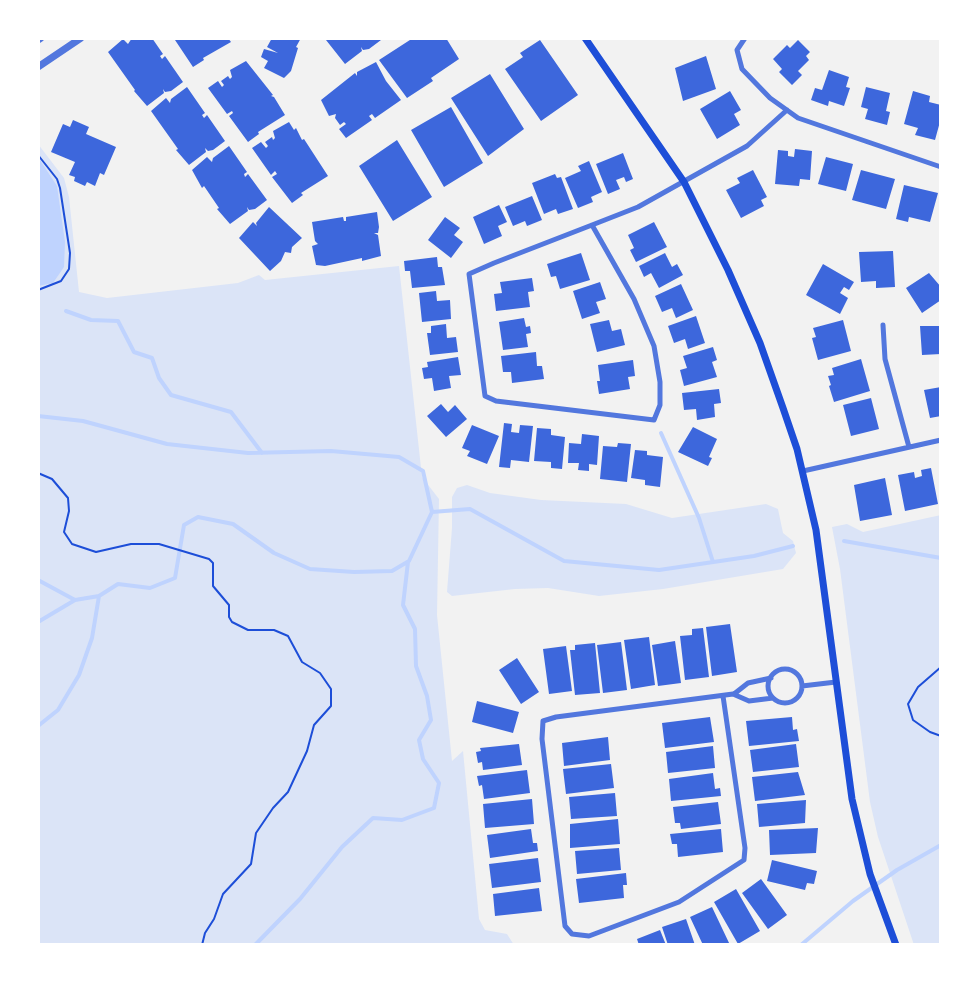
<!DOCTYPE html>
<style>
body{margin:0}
#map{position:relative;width:979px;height:983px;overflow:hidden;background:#f2f2f2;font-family:Inter,sans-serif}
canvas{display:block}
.frame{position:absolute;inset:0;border:40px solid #fff;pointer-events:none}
</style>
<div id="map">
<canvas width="979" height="983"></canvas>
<div class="frame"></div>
</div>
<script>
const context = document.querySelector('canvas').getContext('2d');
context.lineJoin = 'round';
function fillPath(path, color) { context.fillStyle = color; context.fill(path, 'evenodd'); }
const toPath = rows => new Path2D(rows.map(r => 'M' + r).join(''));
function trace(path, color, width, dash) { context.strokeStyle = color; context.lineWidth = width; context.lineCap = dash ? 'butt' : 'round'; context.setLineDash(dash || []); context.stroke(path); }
const green = toPath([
 [38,144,64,178,69,197,79,292,107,298,238,283,259,275,265,280,399,266,422,477,439,499,437,615,452,761,463,751,479,919,485,930,507,934,514,945,38,945],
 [467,485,490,493,541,500,626,504,672,518,766,504,778,509,783,533,793,541,796,553,783,569,663,589,599,596,548,588,515,589,452,596,447,592,452,528,452,497,457,488],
 [941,515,941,945,914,945,878,837,870,802,840,569,832,527,847,524,863,532]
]);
const water = toPath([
 [38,157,57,186,65,242,64,267,53,283,38,286]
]);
const stream = toPath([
 [66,311,91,320,118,321,134,352,152,358,159,378,171,395,231,412,262,453],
 [38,416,83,421,167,444,248,453,331,451,399,457,423,471,432,512,470,509,564,561,659,570,754,556,793,546],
 [661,433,699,518,713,562],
 [844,541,941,558],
 [38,580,75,600],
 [38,622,75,600,99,596],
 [38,726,58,710,79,675,92,638,99,596,118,584,150,588,175,578,184,525,198,517,233,524,274,553,310,569,354,572,392,571,409,561,432,512],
 [255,945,300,899,342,847,373,818,402,820,434,808,439,783,423,759,419,740,431,720,427,696,416,666,415,629,403,605,408,562],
 [801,945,853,901,897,870,941,845]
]);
const building = toPath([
 [132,38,152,38,163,54,160,56,162,59,165,56,183,82,171,91,165,92,163,89,164,93,147,106,134,91,135,90,108,52,123,39,128,44],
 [178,38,228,38,231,42,203,58,204,60,193,67,175,40],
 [272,38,301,38,296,47,298,48,291,71,284,78,264,68,268,61,261,57,264,49,278,53,267,47],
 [328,38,379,38,381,40,369,49,363,50,361,47,362,51,345,64,326,40],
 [413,38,446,38,459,59,431,78,433,81,407,98,379,60],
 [540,40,578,95,541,121,505,69,523,57,520,53],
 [798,40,810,52,806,56,809,60,798,71,802,75,792,85,779,72,782,69,773,59,787,45,790,48],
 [706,56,716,89,683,101,675,68],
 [246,61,273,95,271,96,274,97,285,115,258,132,259,134,248,142,229,116,233,113,232,111,227,114,208,88,218,81,222,87,224,85,221,81,228,76,230,79,232,77,230,70],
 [376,62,386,81,401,100,375,118,372,114,369,116,372,120,346,138,339,129,346,124,344,122,340,125,335,118,336,114,329,116,321,100,355,73,357,76,357,72],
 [829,70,849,77,846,87,850,88,844,106,829,101,828,106,811,100,815,88,822,90],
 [490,74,524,129,488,156,451,98],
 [187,87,205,113,202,115,204,118,207,115,225,141,213,150,208,151,205,148,206,152,189,165,176,150,178,149,151,111,166,98,170,103,171,99],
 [866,87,890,93,886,111,890,112,887,125,865,119,868,109,861,107],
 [730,91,741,110,734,114,740,125,717,139,700,109],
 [913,91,930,96,929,102,941,105,941,118,935,140,915,135,918,128,904,124],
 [451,107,483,163,444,187,411,130],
 [73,120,89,127,86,134,116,147,104,175,100,173,95,186,87,182,85,186,74,181,75,177,69,175,75,162,51,152,63,124,70,127],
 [289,122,294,130,296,128,302,140,304,139,328,176,301,193,303,195,292,203,272,177,277,174,275,171,271,175,252,148,261,142,266,148,268,146,265,142,272,137,273,140,275,138,273,131],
 [397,140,432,197,393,221,359,166],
 [229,146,247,172,244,174,245,177,248,174,267,200,255,209,249,210,247,207,248,211,230,224,217,209,219,208,204,186,202,188,192,170,207,157,212,162,213,158],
 [795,149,812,151,810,180,800,179,799,186,775,184,778,150,788,151,788,156,794,157],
 [623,153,633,179,626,182,624,177,616,180,620,189,608,194,596,164],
 [826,157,853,164,846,191,818,184],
 [589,161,602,192,591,197,593,202,578,208,565,178,581,171,578,166],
 [753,170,767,197,761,200,764,206,741,218,726,190,740,183,737,178],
 [861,170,895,179,886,209,852,200],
 [555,174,557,178,561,177,573,209,558,214,556,209,544,214,532,183],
 [904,185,938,193,930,222,909,217,908,222,896,219],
 [532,196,542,220,527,226,525,221,513,226,505,207],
 [499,205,507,222,498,226,502,236,484,244,473,217],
 [269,207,302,238,292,247,291,253,285,252,281,261,270,271,239,238,253,222,257,226,256,223],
 [377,212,379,227,378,233,374,233,378,235,381,256,362,261,362,258,325,266,316,265,312,246,318,244,315,241,312,222,343,217,344,221,346,221,346,217],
 [445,217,460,228,454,235,463,242,451,258,428,240],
 [654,222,667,247,636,262,630,250,634,248,628,235],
 [893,251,895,287,876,288,876,281,861,282,859,252],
 [581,253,590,280,560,289,556,276,551,277,547,264],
 [665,253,672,267,677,264,683,275,659,288,651,273,644,277,639,266],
 [437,257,438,267,442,267,445,285,412,288,410,271,405,271,404,261],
 [823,264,854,282,849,290,844,287,840,293,848,298,840,314,806,295],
 [929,273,941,287,941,300,922,313,906,288],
 [532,278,534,291,528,292,530,307,496,311,494,294,502,293,500,282],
 [600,282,606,299,596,302,600,313,582,319,573,291],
 [681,284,693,310,676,318,672,308,662,312,655,296],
 [436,291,437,301,450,300,451,319,422,322,419,293],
 [696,316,705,343,688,349,685,339,674,343,668,326],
 [524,318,526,327,530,326,531,333,526,334,528,347,503,350,499,322],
 [609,320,612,331,621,329,625,345,597,352,590,324],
 [843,320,851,351,818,360,812,338,816,337,813,328],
 [446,324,447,338,456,337,458,352,430,355,427,333,431,333,431,326],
 [920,326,941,326,941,354,922,355],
 [713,347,717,360,712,362,717,377,684,386,680,370,687,368,683,356],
 [536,352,537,366,542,366,544,379,512,383,511,372,503,372,501,356],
 [458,357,461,375,449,376,451,388,434,391,432,378,424,379,422,368,428,367,427,362],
 [861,359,870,391,834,402,829,386,831,385,828,376,834,375,832,368],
 [633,360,635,376,628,377,630,389,599,394,597,381,600,381,598,365],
 [941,387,941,416,930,418,924,390],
 [719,389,721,403,714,404,715,417,697,420,696,409,684,410,682,393],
 [871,398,879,429,851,436,843,405],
 [441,404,448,412,455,405,467,419,446,437,427,416],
 [504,423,512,424,511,432,519,433,520,425,533,426,529,462,511,460,510,468,499,467],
 [472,425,499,436,487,464,467,456,470,451,462,448],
 [693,427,717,439,709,457,712,458,708,466,678,452],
 [537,428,551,429,551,435,565,437,562,469,551,468,551,462,534,461],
 [582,434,599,436,597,465,589,464,589,471,578,470,579,463,568,463,569,443,581,444],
 [618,443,631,444,627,482,600,479,603,446,617,447],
 [635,450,647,451,647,455,663,457,660,487,645,485,645,480,631,478],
 [931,468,938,504,905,511,898,475,914,472,915,478,922,476,921,470],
 [885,478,892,515,860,521,854,485],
 [730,624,737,672,712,676,706,627],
 [703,628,709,677,685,680,680,636,692,635,692,629],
 [649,637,655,685,631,689,624,640],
 [675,641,681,683,658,686,652,645],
 [621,642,627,690,603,693,597,645],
 [595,643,600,693,575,695,570,650,575,650,575,645],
 [566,646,572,691,549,694,543,649],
 [517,658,539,692,521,704,499,670],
 [477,701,519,712,513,733,472,722],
 [710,717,714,742,665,748,662,723],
 [792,717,793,730,797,729,799,741,749,746,746,721],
 [608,737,610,760,564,766,562,743],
 [519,744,522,765,483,770,482,762,478,763,476,752,481,751,480,748],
 [796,744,799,767,753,772,750,750],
 [713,746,715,768,668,773,666,752],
 [611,764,614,788,566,794,563,769],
 [527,770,530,793,484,799,482,785,479,786,477,776],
 [798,772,805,795,755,801,752,777],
 [713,773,715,789,720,788,721,796,671,801,669,779],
 [615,793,617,816,571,819,569,797],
 [532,799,534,824,485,828,483,804],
 [806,800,805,823,759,827,757,804],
 [718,802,721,824,681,829,680,823,675,823,673,807],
 [618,819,620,844,570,848,570,824],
 [818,828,816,853,770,855,769,830],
 [531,829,533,843,537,843,538,851,490,858,487,835],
 [721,829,723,852,678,857,677,844,672,844,670,834],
 [619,848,621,870,577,874,575,851],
 [538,858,541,882,492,888,489,864],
 [772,860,817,871,814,884,807,883,805,890,767,881],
 [626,873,627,885,623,885,624,898,579,903,576,879],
 [761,879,787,915,768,929,742,893],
 [539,888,542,911,495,916,493,894],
 [736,889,760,931,738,944,714,902],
 [712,907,730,945,703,945,690,917],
 [686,919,695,945,668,945,662,927],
 [660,930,666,945,639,945,637,939]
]);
const path = toPath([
 [38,155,57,179,60,188,70,253,69,269,61,281,38,290],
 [38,473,52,479,68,498,69,511,64,532,72,544,96,552,131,544,159,544,209,559,213,563,213,586,229,605,229,617,232,622,248,630,274,630,288,636,302,662,320,673,331,689,331,706,314,725,307,751,288,792,273,808,256,833,251,864,223,894,214,919,205,933,202,945],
 [941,667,918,687,908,704,913,720,930,732,941,736]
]);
const minor = toPath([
 [745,38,737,50,742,69,770,98,798,118,941,167],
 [592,225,634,299,654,346,660,382,660,405,654,420,496,401,485,396,469,274,494,263,592,225,638,207,747,146,787,110],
 [883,325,885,359,909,447],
 [803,471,941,440],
 '768 686a17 17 0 1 1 34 0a17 17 0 1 1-34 0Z',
 [802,686,836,682],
 [734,694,748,683,771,678],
 [723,696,745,848,744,860,679,902,589,936,572,934,565,926,542,739,543,721,556,717,733,694,749,701,773,698]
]);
const tertiary = toPath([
 [38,40,41,38],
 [38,67,81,38]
]);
const secondary = toPath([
 [585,38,684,182,728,270,760,343,783,408,797,449,816,530,852,799,870,874,896,945]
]);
fillPath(green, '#dbe4f7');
fillPath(water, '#bfd3fe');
trace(stream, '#bfd3fe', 4);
fillPath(building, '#3d67dc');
trace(path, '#1d4ed8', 2);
trace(minor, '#5277de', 5);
trace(tertiary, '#5277de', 7);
trace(secondary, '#1d4ed8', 7);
</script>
